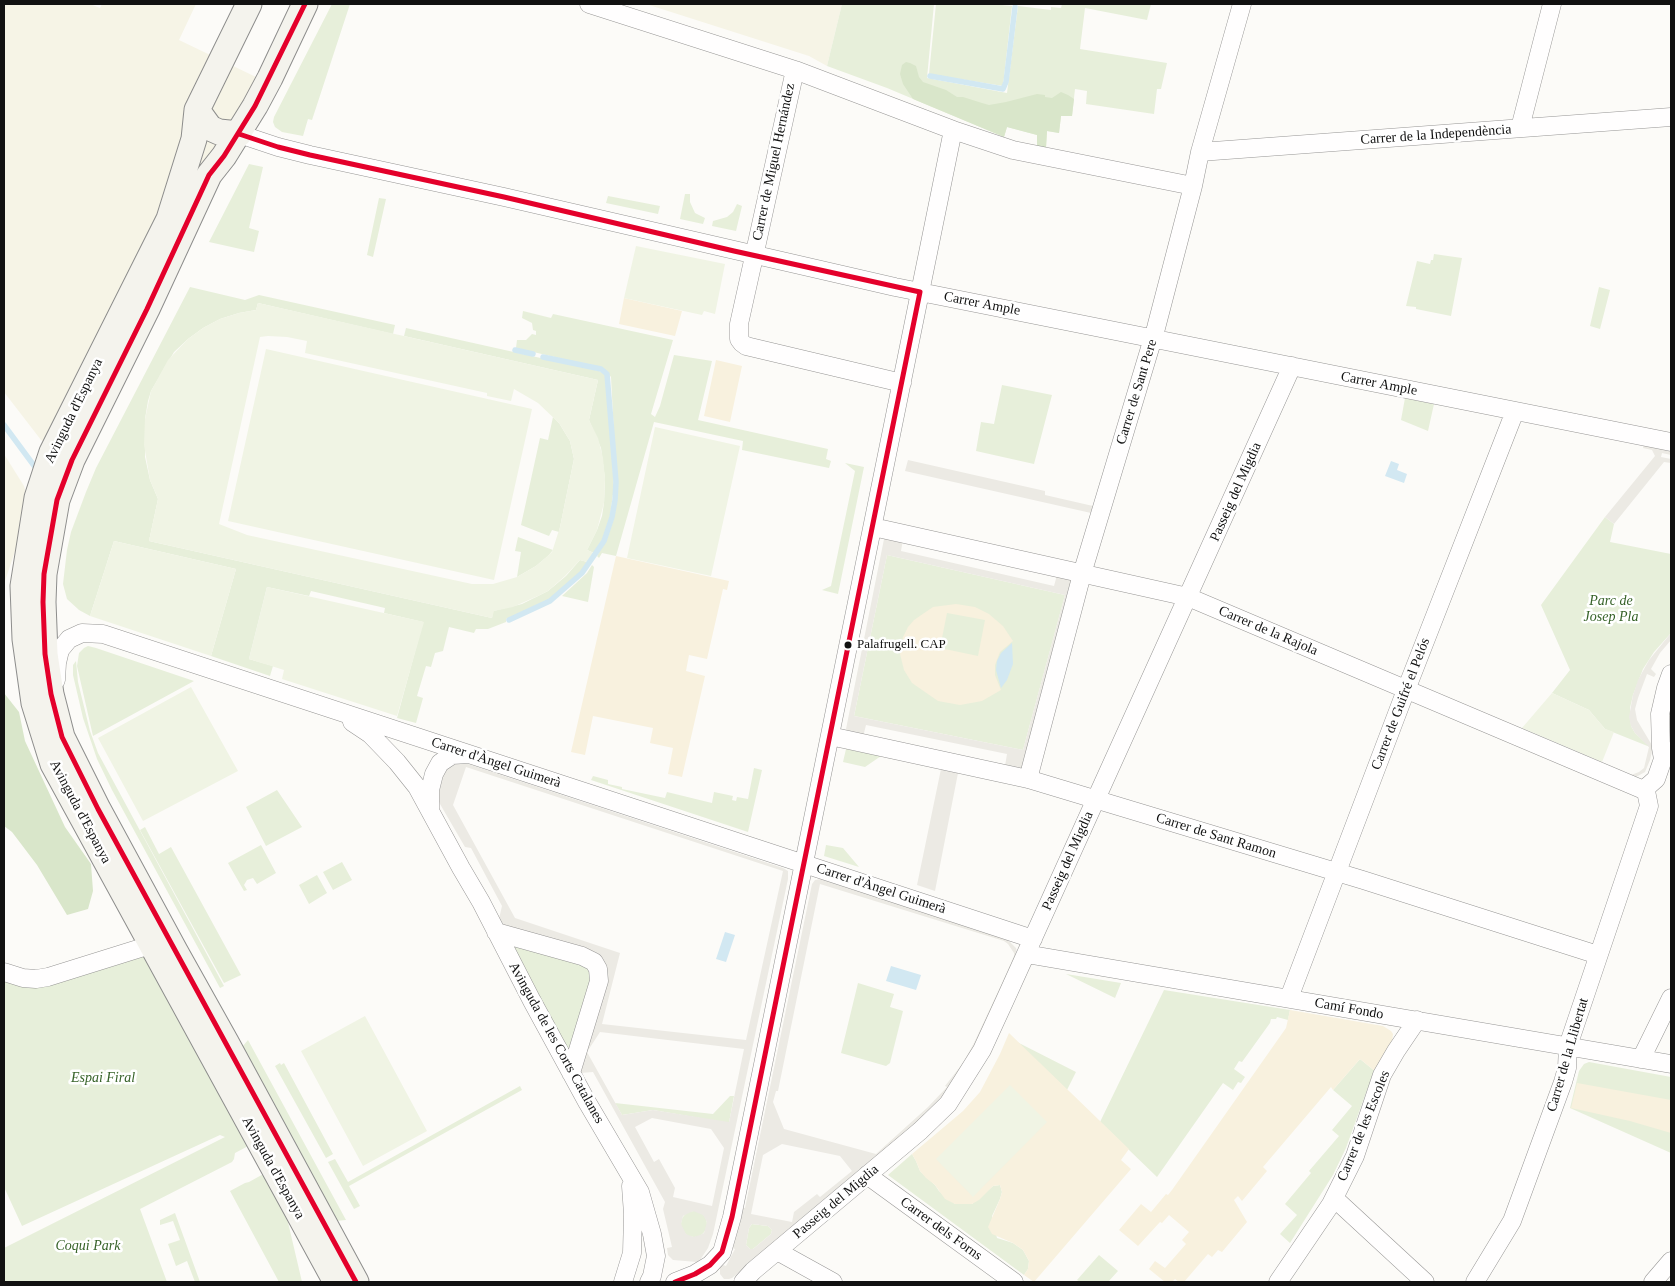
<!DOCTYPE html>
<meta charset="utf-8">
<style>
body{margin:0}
#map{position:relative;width:1675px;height:1286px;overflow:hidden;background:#fcfbf8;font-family:"Times New Roman",serif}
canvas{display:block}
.frame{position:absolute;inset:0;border:5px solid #111;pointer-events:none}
</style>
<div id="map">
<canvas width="1675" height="1286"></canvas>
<div class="frame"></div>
</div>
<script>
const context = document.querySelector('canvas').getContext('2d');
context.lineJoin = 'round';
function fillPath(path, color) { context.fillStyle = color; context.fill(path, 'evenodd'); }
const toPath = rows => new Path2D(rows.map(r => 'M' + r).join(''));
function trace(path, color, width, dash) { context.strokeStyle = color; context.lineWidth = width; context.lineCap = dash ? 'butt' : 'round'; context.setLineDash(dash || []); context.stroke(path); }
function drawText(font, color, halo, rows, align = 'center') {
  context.font = font + ' "Times New Roman",serif'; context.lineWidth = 5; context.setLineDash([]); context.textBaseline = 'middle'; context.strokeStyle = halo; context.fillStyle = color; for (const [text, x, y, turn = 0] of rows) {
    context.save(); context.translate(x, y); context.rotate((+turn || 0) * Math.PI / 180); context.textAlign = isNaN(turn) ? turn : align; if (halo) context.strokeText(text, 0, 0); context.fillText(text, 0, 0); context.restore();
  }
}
const farmland = toPath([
 [4,4,90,4,100,8,102,4,196,4,179,40,256,77,158,261,50,445,41,440,4,392],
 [646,4,842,4,827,66,809,56],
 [4,454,24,486,28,501,24,524,4,584]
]);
const green = toPath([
 [332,4,350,4,312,120,308,119,303,136,282,132,275,127,273,122,274,117],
 [842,4,934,4,927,78,1007,93,1018,6,1051,10,1051,7,1061,8,1062,4,1151,4,1147,20,1085,8,1080,49,1167,63,1161,89,1157,89,1154,114,1086,104,1087,91,1075,89,1072,116,1061,116,1059,133,1047,131,1046,148,1037,146,1037,135,1007,127,1004,137,887,88,827,66],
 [936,4,992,4,1012,6,1003,86,929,74],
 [249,164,263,167,249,228,259,231,254,252,209,242],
 [685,194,690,194,690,202,695,213,705,218,703,224,680,219],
 [608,196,660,206,658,214,606,203],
 [379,198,386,199,373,257,367,255],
 [737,204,742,206,736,231,712,226,713,221,727,217,733,212],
 [1434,254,1462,258,1451,316,1416,309,1416,307,1406,306,1417,261,1430,264,1431,260,1433,260],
 [190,287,245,300,259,295,395,325,393,334,258,303,256,310,239,313,220,319,203,328,188,339,174,352,151,391,148,401,145,419,145,457,150,480,158,499,149,541,492,618,493,611,522,604,548,591,566,576,580,560,587,562,580,573,554,596,543,603,506,619,506,622,488,629,476,629,474,633,449,627,443,651,435,653,431,667,426,666,417,696,423,698,416,723,397,718,423,622,384,613,385,608,311,591,309,596,267,587,249,659,273,666,270,676,211,656,236,569,114,541,90,616,79,610,67,599,63,584,67,550,71,532,86,492,96,468],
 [1599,287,1610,290,1600,329,1590,326],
 [523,311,551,318,553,314,673,340,651,414,655,417,660,406,674,355,712,361,698,420,828,449,826,459,831,461,829,468,742,450,743,441,654,422,616,556,602,553,599,558,597,556,605,540,612,521,617,493,611,377,606,371,602,368,516,348,517,340,526,340,532,334,536,335,536,331,533,330,532,323,522,318],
 [406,328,599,371,605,374,606,376,614,487,609,523,605,535,594,553,587,550,597,530,602,516,604,503,605,479,601,448,589,420,598,380,404,336],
 [1002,385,1052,395,1034,464,976,451,981,422,994,424],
 [1405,398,1434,404,1428,431,1401,420],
 [553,417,559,423,570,441,574,459,559,532,552,530,549,536,521,525,540,438,548,440],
 [845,463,864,467,838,594,822,590,831,586,855,471],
 [1605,517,1614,524,1610,542,1671,554,1671,633,1654,652,1643,669,1633,695,1630,708,1631,726,1635,733,1650,747,1605,729,1589,710,1552,693,1570,670,1541,605],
 [518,537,553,550,548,556,536,566,517,577,521,552,515,551],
 [887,555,1065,595,1023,750,854,716],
 [592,565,594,567,588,602,562,596,587,573],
 [88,646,96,648,194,681,93,736,77,666,79,653,84,648],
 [76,661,78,682,90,731,98,753,224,986,220,988,112,790,97,759,83,718,73,675,73,665],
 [846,749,881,756,865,767,843,762],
 [754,768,762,770,748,832,591,780,593,776,608,780,608,784,622,787,622,789,665,798,667,792,712,803,714,792,733,796,732,800,736,801,737,797,748,799],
 [277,790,302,827,266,846,246,807],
 [145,827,159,854,171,847,241,975,224,983,140,830],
 [261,845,276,873,257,884,253,878,247,880,244,885,247,890,244,891,228,863],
 [826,845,843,848,859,867,824,856],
 [342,862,352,880,333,890,323,872],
 [317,875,327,893,309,904,299,885],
 [505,938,583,961,595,976,571,1059],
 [142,950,252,1144,235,1153,234,1159,232,1162,140,1209,167,1282,4,1282,4,1248,225,1137,220,1135,22,1226,4,1187,4,978],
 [1066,974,1121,983,1115,998],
 [858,983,894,994,890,1007,903,1011,890,1063,886,1066,841,1053],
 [1164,990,1290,1010,1288,1020,1277,1017,1276,1019,1271,1019,1270,1023,1242,1062,1239,1061,1234,1069,1245,1077,1241,1083,1238,1082,1233,1090,1223,1083,1157,1177,1100,1122],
 [248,1040,346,1220,336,1221,242,1047],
 [1017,1042,1076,1072,1067,1090,1033,1058],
 [1360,1059,1376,1072,1367,1090,1346,1148,1333,1175,1290,1243,1280,1234,1297,1215,1285,1204,1311,1173,1309,1171,1339,1136,1332,1130,1352,1106,1333,1090],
 [1589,1062,1671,1077,1671,1153,1570,1108,1579,1071,1584,1064],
 [280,1063,281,1065,284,1063,333,1154,326,1158,275,1066],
 [520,1086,522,1090,349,1186,360,1206,354,1209,328,1162,335,1159,348,1182],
 [730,1096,734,1096,729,1123,653,1110,622,1115,615,1103,713,1114],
 [912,1154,916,1161,920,1171,935,1185,939,1191,955,1204,972,1204,993,1186,1000,1185,1002,1192,1000,1199,992,1216,997,1238,1013,1243,1023,1250,1029,1261,1028,1269,1024,1275,888,1175],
 [267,1172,283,1201,302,1282,279,1282,230,1191,245,1183,249,1182],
 '681 1224a13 13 0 1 1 26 0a13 13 0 1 1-26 0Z',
 [175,1213,200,1282,195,1282,187,1261,176,1266,168,1244,180,1240,173,1221,160,1225,160,1220],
 [752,1224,768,1226,772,1230,771,1234,753,1249,750,1249,746,1245,749,1228],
 [1099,1255,1118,1271,1108,1282,1080,1282,1077,1280]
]);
const forest = toPath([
 [906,62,910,63,916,66,919,77,923,82,946,90,957,97,963,97,982,103,989,105,1006,102,1037,94,1045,95,1045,97,1052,98,1061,92,1068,95,1074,99,1072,116,1061,116,1059,133,1047,131,1046,148,1037,146,1037,135,1007,127,1004,137,913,99,903,84,900,74,902,65],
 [4,693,19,712,25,741,65,827,91,864,93,891,88,909,67,915,37,865,12,832,4,826]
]);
const sand = toPath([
 [624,298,682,311,675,336,619,324],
 [716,360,742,366,730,422,704,416],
 [616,556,729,581,727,590,723,589,707,659,689,655,686,671,705,676,682,777,668,774,673,748,650,743,653,728,593,716,585,755,571,752],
 [956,604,975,607,989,614,1003,626,1013,641,1000,652,995,665,995,675,1001,690,982,701,960,705,938,701,912,683,904,670,900,654,903,637,908,627,914,620,933,607],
 [947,613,985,620,978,656,940,648],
 [1290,1010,1383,1026,1391,1031,1393,1034,1392,1042,1376,1072,1360,1059,1333,1090,1331,1087,1263,1167,1267,1171,1242,1201,1238,1196,1234,1200,1247,1222,1222,1252,1218,1250,1212,1257,1208,1254,1184,1282,1179,1282,1175,1279,1172,1282,1165,1282,1149,1269,1155,1261,1165,1268,1186,1244,1182,1240,1189,1232,1169,1215,1162,1223,1160,1222,1138,1246,1119,1230,1141,1204,1151,1212,1166,1194,1168,1195,1172,1190,1286,1028],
 [1009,1033,1129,1149,1121,1160,1131,1169,1034,1282,1024,1275,1028,1269,1029,1261,1023,1250,1013,1243,992,1234,988,1227,1000,1199,1002,1192,1000,1185,993,1186,979,1200,972,1204,955,1204,945,1199,935,1185,926,1178,920,1171,916,1161,912,1154,963,1111,980,1092,1000,1054],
 [1577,1083,1671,1100,1671,1133,1630,1121,1571,1108]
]);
const pitch = toPath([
 [636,246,725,264,715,314,704,311,702,315,624,298],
 [258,303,598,380,589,420,598,438,603,458,605,479,604,503,597,530,587,550,594,553,587,562,580,560,565,576,548,591,540,595,513,607,494,611,492,618,149,541,158,499,150,480,144,445,145,419,151,391,168,360,188,339,203,328,220,319,239,313,256,310],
 [268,336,287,337,307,341,305,353,487,393,487,396,511,401,514,389,538,403,559,423,570,441,574,459,560,527,552,552,536,566,517,577,493,584,472,584,247,535,219,524,260,337],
 [266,349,532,409,494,580,228,521],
 [655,427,740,446,711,576,627,558],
 [114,541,236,569,211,656,90,616],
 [267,587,424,622,397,716,282,679,284,670,249,659],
 [191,687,238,771,143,821,98,738],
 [1552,693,1589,710,1605,729,1614,732,1602,762,1522,728],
 [365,1016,427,1131,363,1166,301,1051],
 [1010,1085,1047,1122,973,1197,936,1159]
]);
const plaza = toPath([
 [1644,443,1671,448,1671,455,1662,453,1661,457,1671,459,1671,463,1664,462,1614,524,1605,517,1655,456,1652,450,1643,448],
 [908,460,1045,491,1045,495,1093,506,1091,513,905,471],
 [886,537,903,539,901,551,1054,586,1057,575,1073,578,1024,766,1021,768,1005,766,1007,754,866,725,863,737,847,732,846,729,884,539],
 [887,555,1065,595,1023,750,854,716],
 [1671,633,1671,640,1660,653,1651,669,1656,674,1654,677,1647,674,1638,698,1635,709,1637,720,1653,747,1650,760,1645,772,1636,777,1631,775,1639,772,1644,768,1649,747,1635,733,1631,726,1629,717,1633,695,1638,680,1649,660],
 [459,761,783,868,788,871,788,879,713,1234,708,1248,700,1260,697,1262,673,1260,668,1255,667,1248,672,1247,663,1209,665,1202,593,1072,580,1073,602,974,500,927,498,923,502,906,471,848,465,847,440,804,436,794,441,772],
 [466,767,783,871,746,1040,602,1024,620,953,515,918,453,805],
 [600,1032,744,1049,729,1122,653,1110,622,1115,587,1052],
 [652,1118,711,1129,724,1148,712,1206,673,1197,675,1188,659,1159,654,1162,635,1127],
 [693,1211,703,1215,707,1222,704,1233,700,1235,693,1237,686,1234,681,1224,683,1216],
 [941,769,958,773,935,891,917,885],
 [821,879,1007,939,1016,948,1018,957,985,1032,940,1102,919,1121,732,1278,729,1279,724,1279,720,1274,720,1268,723,1265,726,1266,735,1249,732,1248,739,1208,745,1208,812,884,815,880],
 [820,884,1004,941,1008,944,1014,953,1014,956,1002,983,974,1043,963,1063,945,1086,947,1087,928,1107,876,1154,784,1129,773,1102,776,1091,778,1091],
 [782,1144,840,1156,852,1171,820,1197,817,1194,794,1212,792,1222,751,1214,763,1155],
 [752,1224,768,1226,772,1230,771,1234,753,1249,750,1249,746,1245,749,1228]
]);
const water = toPath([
 [1391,461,1399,464,1397,470,1407,474,1404,483,1385,476],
 [1012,643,1013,664,1007,680,1001,688,996,670,997,661,1001,653],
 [725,932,735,935,726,962,716,959],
 [891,966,921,975,916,990,886,981]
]);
const stream = toPath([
 [930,76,1003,89,1006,82,1015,7],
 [515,350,533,354],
 [4,425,38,471],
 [509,620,550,601,582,573,604,541,612,517,615,500,616,482,607,374,601,369,543,357]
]);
const minor = toPath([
 [589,4,795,70,953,130,1013,150,1193,186],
 [795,70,751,270,739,324,739,339,742,343,746,346,902,383],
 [1520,128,1552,4],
 [239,134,278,147,310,155,504,197,895,287,1671,442],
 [1200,152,1671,117],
 [873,527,1188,597,1646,791],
 [56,680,57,663,60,650,69,639,82,633,103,634,1033,939],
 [352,722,370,734,397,762,417,787,461,868,481,902,532,1001,587,1102,640,1192,652,1234,656,1256,652,1276,649,1282],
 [830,736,1028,779,1363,880,1598,955],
 [1663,759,1661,748,1660,714,1666,688,1671,674],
 [1028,779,1082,574,1156,328,1193,186,1200,152,1242,4],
 [1646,791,1648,786,1656,779,1663,759,1668,751],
 [430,809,430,790,434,774,440,763,452,755,468,754],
 [496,932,582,956,594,962,598,969,599,981,571,1073],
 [1026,954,1671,1064],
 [4,972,23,978,36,979,48,977,144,947,148,947,151,944],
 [1289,998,1406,690,1515,411],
 [1641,1059,1671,998],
 [867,1175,1014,1282],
 [1334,1198,1425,1282],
 [777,1251,833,1282],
 [623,1282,632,1253,633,1214,631,1186],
 [675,1282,695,1274,710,1265,722,1252,732,1217,953,130],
 [743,1282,753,1271,920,1131,948,1104,982,1050,1005,1000,1292,366],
 [1278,1282,1331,1204,1355,1156,1382,1075,1396,1051,1417,1020],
 [1475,1282,1512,1221,1563,1082,1567,1068,1568,1046,1649,806,1646,791],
 [1653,1282,1671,1261]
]);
const secondary = toPath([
 [249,4,197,110,194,139,169,219,52,452,37,498,23,586,25,639,34,703,53,764,336,1282],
 [305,4,270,78,255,106,224,156,209,175,147,309,72,460,57,500,44,574,43,602,45,654,51,694,62,737,98,809,175,951,226,1042,356,1282],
 [197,110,210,128,219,132,239,134]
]);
const bus1 = toPath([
 [305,4,255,106,224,156,209,175,147,309,72,460,57,500,44,574,43,602,45,654,51,694,62,737,98,809,356,1282],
 [239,134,278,147,310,155,504,197,734,251,920,292,732,1217,722,1252,710,1265,695,1274,675,1282]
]);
const markers = [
 [848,645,4.5,"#111"]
];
const busNames = [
 ["Palafrugell. CAP",857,645]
];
const streetNames = [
 ["Carrer de la Independència",1436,135,-4],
 ["Carrer de Miguel Hernández",774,162,-78],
 ["Carrer Ample",982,304,11],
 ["Carrer Ample",1379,384,11],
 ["Carrer de Sant Pere",1137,392,-73],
 ["Avinguda d'Espanya",74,411,-64],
 ["Passeig del Migdia",1236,492,-66],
 ["Carrer de la Rajola",1268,631,23],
 ["Carrer de Guifré el Pelós",1401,704,-69],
 ["Carrer d'Àngel Guimerà",496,763,18],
 ["Avinguda d'Espanya",80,812,62],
 ["Carrer de Sant Ramon",1216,836,17],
 ["Passeig del Migdia",1068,861,-66],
 ["Carrer d'Àngel Guimerà",881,889,18],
 ["Camí Fondo",1349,1009,10],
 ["Avinguda de les Corts Catalanes",556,1043,61],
 ["Carrer de la Llibertat",1568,1055,-74],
 ["Carrer de les Escoles",1364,1126,-68],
 ["Avinguda d'Espanya",273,1168,61],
 ["Passeig del Migdia",836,1202,-40],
 ["Carrer dels Forns",941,1229,36]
];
const parkNames = [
 ["Parc de",1611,601],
 ["Josep Pla",1611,617],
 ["Espai Firal",103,1078],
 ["Coqui Park",88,1246]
];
fillPath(farmland, '#f6f4e6');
fillPath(green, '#e7efda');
fillPath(forest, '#d9e6ca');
fillPath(sand, '#f8f1de');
fillPath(pitch, '#f0f4e4');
fillPath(plaza, '#eceae4');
fillPath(water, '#d2e8f2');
trace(stream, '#d2e8f2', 5.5);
trace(minor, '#979695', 19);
trace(secondary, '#8d8d8c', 27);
trace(minor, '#fffefe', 18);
trace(secondary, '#f4f3ed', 25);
trace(bus1, '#e4002b', 5);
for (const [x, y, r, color] of markers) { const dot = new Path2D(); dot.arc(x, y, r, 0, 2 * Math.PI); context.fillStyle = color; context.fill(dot); trace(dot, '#fff', 2); }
drawText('13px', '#111', '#fff', busNames, 'left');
drawText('14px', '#111', '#fff', streetNames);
drawText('italic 14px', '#366228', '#fff', parkNames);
</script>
